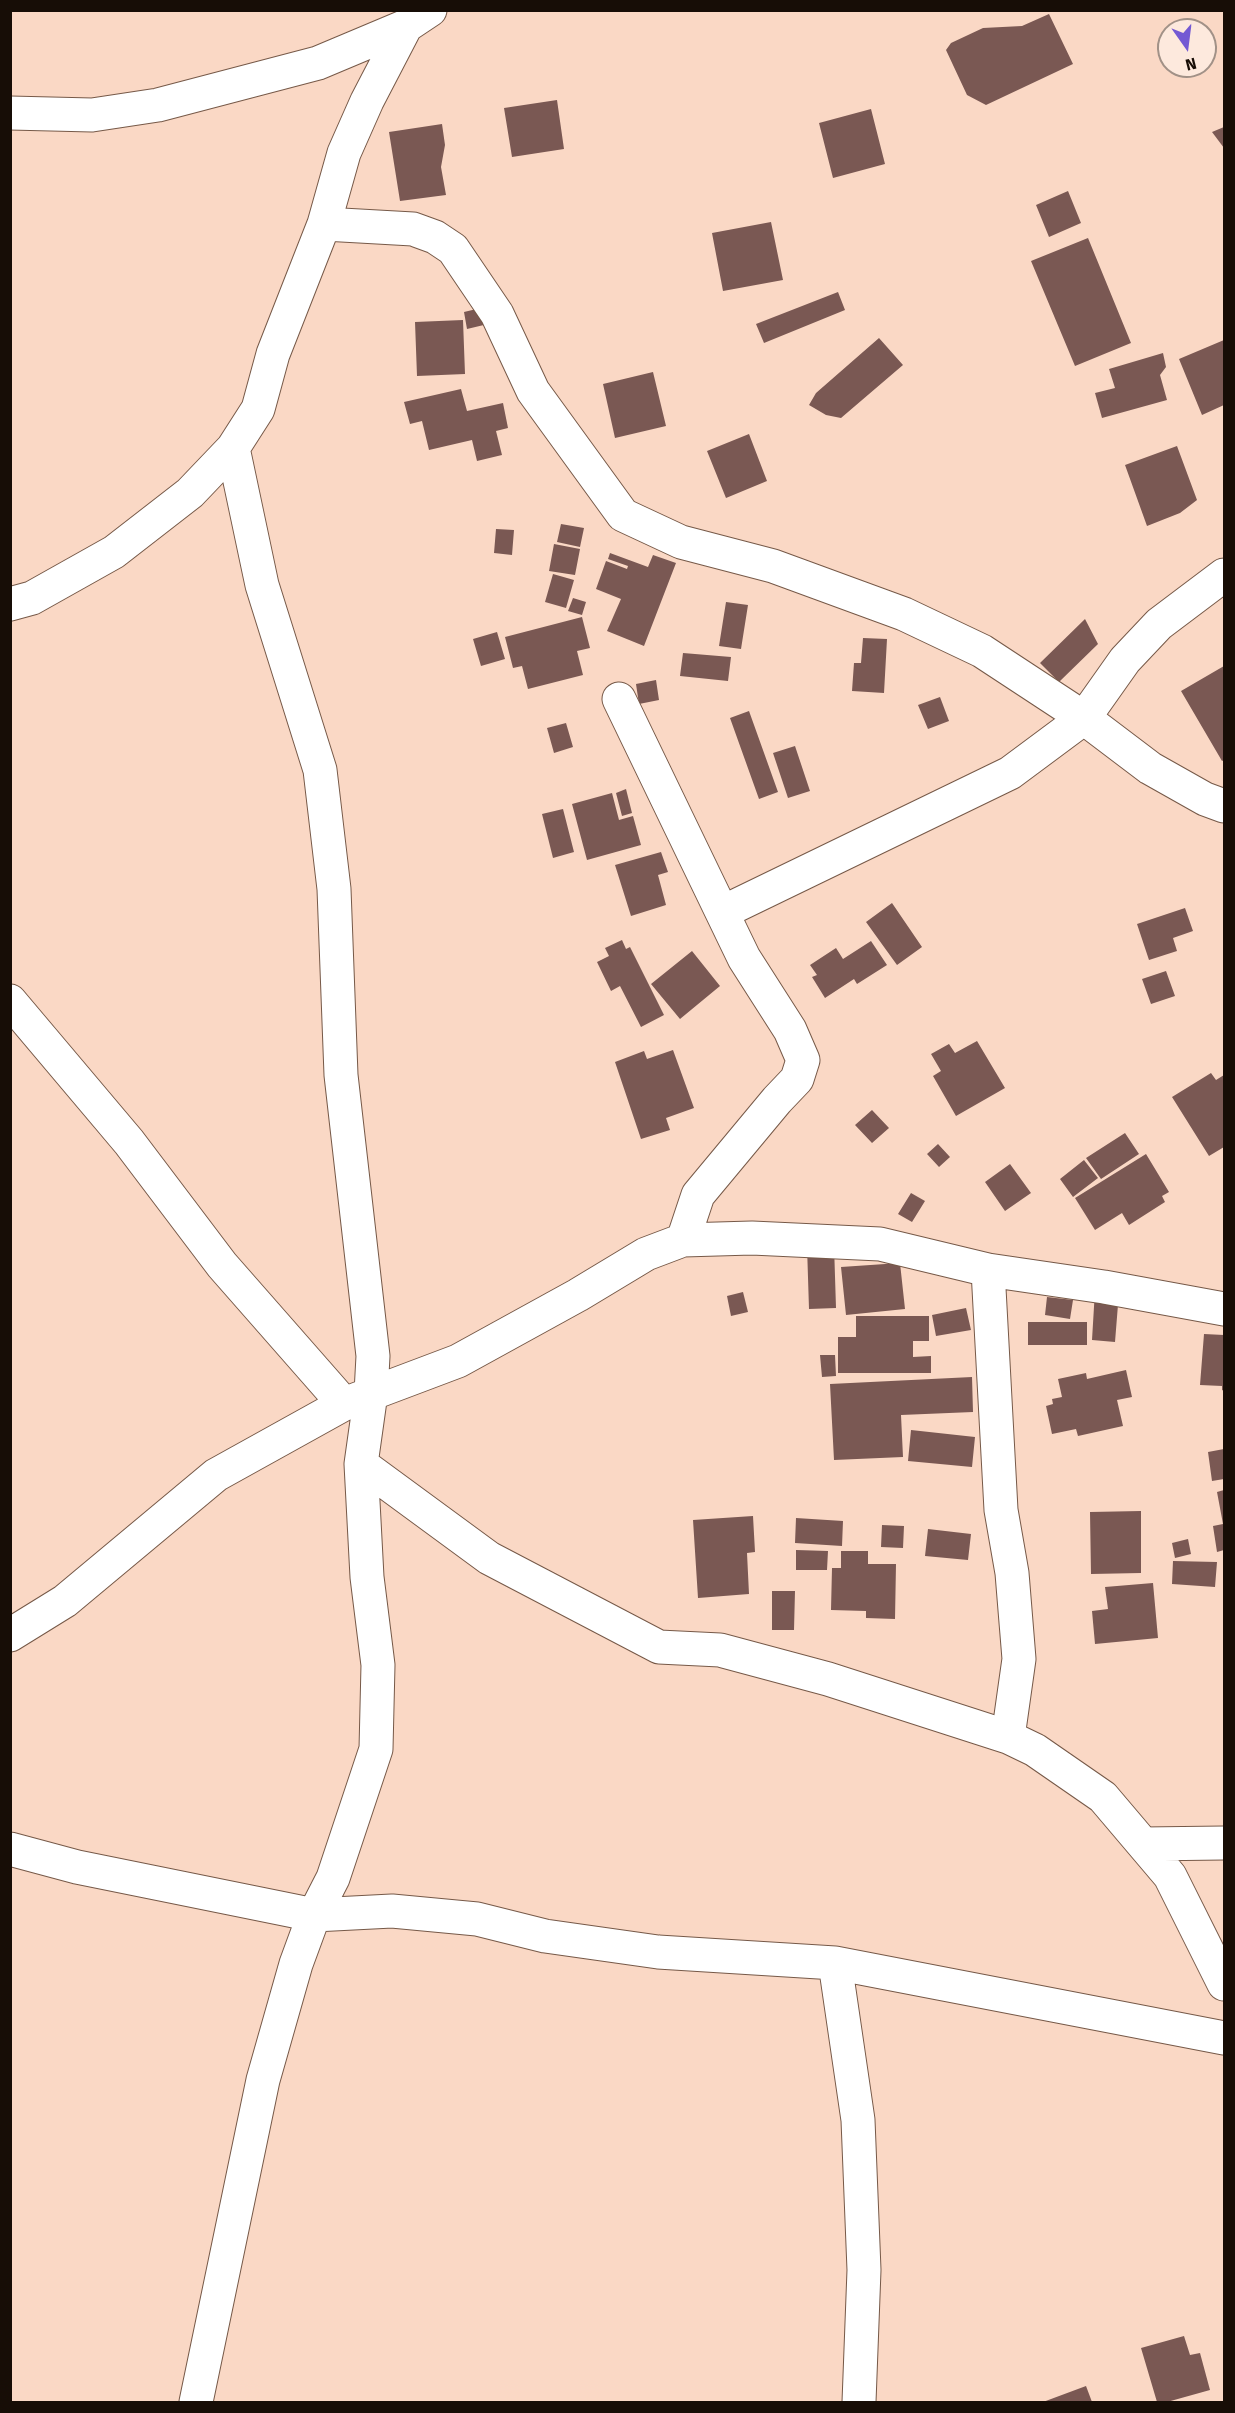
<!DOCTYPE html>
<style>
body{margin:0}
#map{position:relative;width:1235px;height:2413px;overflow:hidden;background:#fad8c5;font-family:"Fira Sans",sans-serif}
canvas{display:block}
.frame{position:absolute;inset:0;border:12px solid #170d06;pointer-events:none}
.north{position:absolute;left:1157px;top:18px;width:60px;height:60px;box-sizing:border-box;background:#fde9dd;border:2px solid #a19187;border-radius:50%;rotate:166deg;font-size:16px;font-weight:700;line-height:24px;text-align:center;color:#170d06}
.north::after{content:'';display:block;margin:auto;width:21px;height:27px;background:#7459d3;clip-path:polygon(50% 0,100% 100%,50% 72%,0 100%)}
</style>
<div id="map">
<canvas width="1235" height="2413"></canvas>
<div class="frame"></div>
<div class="north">N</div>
</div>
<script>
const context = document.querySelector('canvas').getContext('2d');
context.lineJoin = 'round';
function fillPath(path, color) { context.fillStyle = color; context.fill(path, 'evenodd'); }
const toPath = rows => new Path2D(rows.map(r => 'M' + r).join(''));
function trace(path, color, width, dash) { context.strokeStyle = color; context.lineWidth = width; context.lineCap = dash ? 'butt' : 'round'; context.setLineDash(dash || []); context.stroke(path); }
const building = toPath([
 [1049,14,1073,64,986,105,967,95,946,50,951,43,983,28,1022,26],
 [557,100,564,149,512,157,504,108],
 [871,109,885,164,833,178,819,123],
 [442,124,445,145,441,167,446,195,400,201,389,132],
 [1224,127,1224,148,1212,132],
 [1068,191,1081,223,1049,237,1036,205],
 [771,222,783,280,723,291,712,233],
 [1088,238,1131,343,1075,366,1031,261],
 [838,292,845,310,764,343,756,324],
 [485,307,488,324,467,329,464,312],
 [463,320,465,374,417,376,415,322],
 [879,338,903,365,841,418,826,415,809,405,816,393],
 [1224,340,1224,405,1202,415,1179,359],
 [1163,353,1166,367,1160,375,1167,400,1102,418,1095,393,1115,388,1109,369],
 [653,372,666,426,615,438,603,384],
 [461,389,467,411,503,403,508,428,496,431,502,455,477,461,472,440,429,450,422,421,410,424,404,402],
 [749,434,767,481,726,498,707,451],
 [1177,446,1197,500,1180,513,1147,526,1125,465],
 [561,524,584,528,580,547,557,542],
 [496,529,514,530,512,555,494,553],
 [554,544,580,549,575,575,549,571],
 [610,553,648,567,653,555,676,563,644,646,607,631,621,599,596,589,606,561,627,569,628,566,608,559],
 [553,574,574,580,566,608,545,602],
 [573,598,586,602,582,615,568,611],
 [726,602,748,605,741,649,719,646],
 [582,617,590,648,577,651,583,675,528,689,522,666,513,668,505,637],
 [1085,619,1098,644,1059,682,1040,663],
 [497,632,505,659,481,666,473,639],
 [863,638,887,639,884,693,852,691,854,663,861,663],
 [683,653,731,657,728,681,680,676],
 [1224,666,1224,760,1222,761,1181,691],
 [656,680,659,700,639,704,636,684],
 [940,697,949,721,928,729,918,705],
 [749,711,778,792,759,799,730,718],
 [566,723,573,747,554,753,547,728],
 [795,746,810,791,788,798,773,753],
 [626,789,632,813,622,816,616,793],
 [612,793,619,820,633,816,641,845,587,860,572,804],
 [563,809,574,852,553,858,542,814],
 [661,852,668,872,658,875,666,905,631,916,615,865],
 [892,903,922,947,897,965,866,922],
 [1185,908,1193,931,1173,938,1177,951,1149,960,1137,924],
 [622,940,626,949,630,947,664,1015,641,1027,620,986,611,991,597,962,609,956,605,948],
 [871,941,887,965,857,984,854,979,825,998,812,977,817,975,810,965,836,948,843,959],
 [692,951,720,986,680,1019,651,984],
 [1166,971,1175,996,1151,1004,1142,979],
 [977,1041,1005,1088,956,1116,933,1076,941,1071,931,1054,949,1044,955,1053],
 [673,1050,694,1108,666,1118,670,1130,641,1139,615,1062,644,1051,647,1059],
 [1211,1073,1216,1080,1224,1075,1224,1147,1209,1156,1172,1097],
 [872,1110,889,1128,872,1143,855,1125],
 [1125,1133,1139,1154,1101,1179,1086,1158],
 [938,1144,950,1157,939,1167,927,1154],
 [1146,1154,1169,1192,1162,1196,1165,1202,1129,1225,1122,1213,1095,1230,1075,1198],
 [1084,1160,1098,1178,1073,1197,1060,1179],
 [1010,1164,1031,1193,1005,1211,985,1182],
 [911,1193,925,1201,912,1222,898,1214],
 [834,1245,836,1308,809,1309,807,1246],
 [900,1263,905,1309,846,1315,841,1267],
 [1095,1290,1119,1292,1115,1342,1092,1340],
 [743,1292,748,1312,731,1316,727,1296],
 [1047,1297,1073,1300,1070,1319,1045,1315],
 [966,1308,971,1330,936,1336,932,1315],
 [856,1316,929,1316,929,1341,913,1341,913,1357,931,1356,931,1373,838,1373,838,1337,856,1337],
 [1028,1322,1087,1322,1087,1345,1028,1345],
 [1204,1334,1224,1335,1224,1391,1222,1390,1222,1386,1200,1385],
 [820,1355,835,1355,836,1376,822,1377],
 [1126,1370,1132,1397,1117,1400,1123,1426,1078,1436,1076,1429,1052,1434,1046,1406,1053,1404,1052,1399,1062,1397,1058,1379,1086,1373,1087,1379],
 [972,1377,973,1412,901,1415,903,1457,834,1460,830,1384],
 [911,1430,975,1437,972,1467,908,1461],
 [1224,1449,1224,1479,1212,1481,1208,1452],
 [1224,1490,1224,1550,1217,1552,1213,1526,1223,1524,1217,1492],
 [1141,1511,1141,1573,1091,1574,1090,1512],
 [753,1516,755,1552,747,1553,749,1594,698,1598,693,1520],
 [796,1518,843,1521,842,1546,795,1543],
 [882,1525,904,1526,903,1548,881,1547],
 [928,1529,971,1534,968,1560,925,1556],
 [1188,1539,1191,1554,1175,1558,1172,1543],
 [796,1550,828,1551,827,1570,796,1570],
 [841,1551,868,1551,868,1564,896,1564,895,1619,866,1618,866,1611,831,1610,832,1568,841,1568],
 [1173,1561,1217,1562,1215,1587,1172,1584],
 [1153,1583,1158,1638,1095,1644,1092,1611,1108,1609,1105,1587],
 [772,1591,795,1591,794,1630,772,1630],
 [1184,2336,1190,2355,1200,2353,1210,2390,1167,2402,1157,2402,1141,2348],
 [1086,2386,1092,2402,1043,2402]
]);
const minor = toPath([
 [10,113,92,115,158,105,318,63,406,26],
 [324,224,413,229,435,237,453,249,497,314,533,391,623,515,681,542,773,566,904,614,982,651,1084,718,1150,768,1205,799,1224,806],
 [10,604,32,598,114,552,190,493,233,448,258,409,273,354,324,224,344,153,367,101,406,26,430,10],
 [619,699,744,958,790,1030,803,1060,797,1079,777,1100,698,1195,683,1240],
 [723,912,1010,773,1084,718,1125,660,1159,624,1224,575],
 [10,1001,129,1142,222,1265,344,1404],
 [988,1270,1001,1510,1012,1573,1019,1659,1008,1737],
 [361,1464,489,1558,659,1647,720,1650,828,1679,1008,1737,1035,1750,1103,1797,1170,1876,1224,1984],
 [10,1635,65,1601,216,1475,344,1404,458,1361,578,1295,646,1254,683,1240,752,1238,880,1244,988,1270,1104,1287,1224,1309],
 [1143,1844,1224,1843],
 [10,1849,77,1867,314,1915,392,1911,477,1919,545,1936,658,1952,835,1963,1224,2038],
 [835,1963,858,2120,864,2270,859,2402],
 [196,2402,263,2080,296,1964,314,1915,333,1878,376,1749,378,1665,367,1577,361,1464,371,1393,373,1356,341,1075,334,889,320,770,262,585,233,448]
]);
fillPath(building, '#7a5853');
trace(minor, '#765948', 35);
trace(minor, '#fff', 33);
</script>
